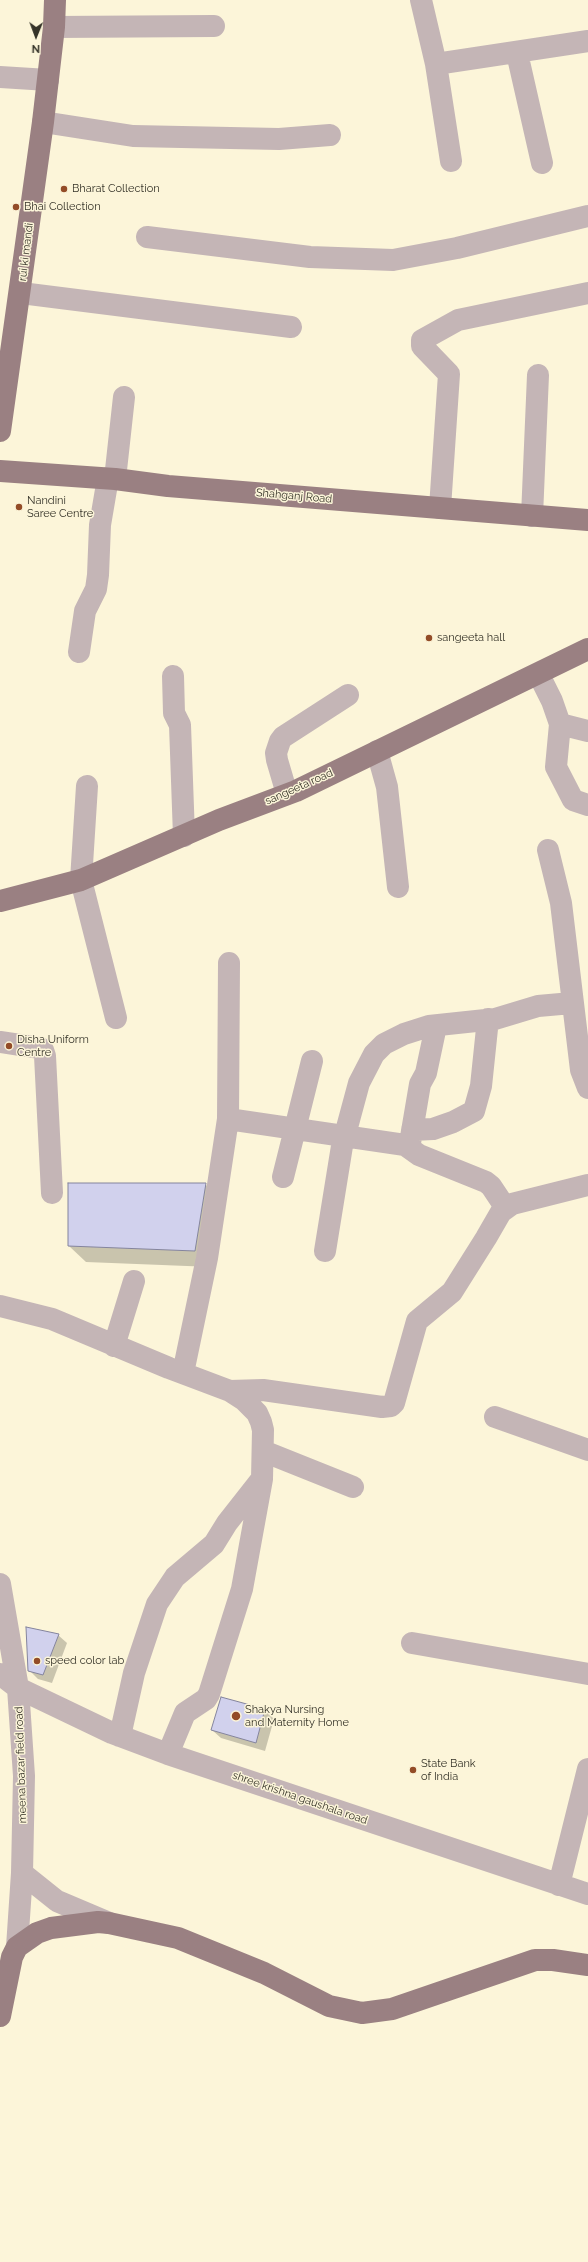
<!DOCTYPE html>
<style>
body{margin:0}
#map{position:relative;width:588px;height:2262px;overflow:hidden;background:#fcf5d9;font-family:Raleway,sans-serif}
canvas{display:block}
.north{position:absolute;left:16px;top:16px;width:40px;height:40px;-webkit-text-stroke:3px #fcf5d9;paint-order:stroke;rotate:181deg;font-size:11px;font-weight:700;line-height:16px;text-align:center;color:#353328}
.north::after{content:'';display:block;margin:auto;width:14px;height:18px;background:#353328;clip-path:polygon(50% 0,100% 100%,50% 72%,0 100%)}
</style>
<div id="map">
<canvas width="588" height="2262"></canvas>
<div class="north">N</div>
</div>
<script>
const context = document.querySelector('canvas').getContext('2d');
context.lineJoin = 'round';
function fillPath(path, color) { context.fillStyle = color; context.fill(path, 'evenodd'); }
const toPath = rows => new Path2D(rows.map(r => 'M' + r).join(''));
function trace(path, color, width, dash) { context.strokeStyle = color; context.lineWidth = width; context.lineCap = dash ? 'butt' : 'round'; context.setLineDash(dash || []); context.stroke(path); }
function drawText(font, color, halo, rows, align = 'center') {
  context.font = font + ' Raleway,sans-serif'; context.lineWidth = 3; context.setLineDash([]); context.textBaseline = 'middle'; context.strokeStyle = halo; context.fillStyle = color; for (const [text, x, y, turn = 0] of rows) {
    context.save(); context.translate(x, y); context.rotate((+turn || 0) * Math.PI / 180); context.textAlign = isNaN(turn) ? turn : align; if (halo) context.strokeText(text, 0, 0); context.fillText(text, 0, 0); context.restore();
  }
}
const shadow = toPath([
 [205,1184,222,1201,212,1267,86,1262,69,1246],
 [58,1635,67,1643,52,1683,38,1679,29,1670],
 [222,1698,265,1710,274,1719,265,1751,221,1738,212,1730]
]);
const building = toPath([
 [68,1183,206,1183,195,1251,68,1246,68,1183],
 [26,1627,59,1634,43,1675,28,1671,26,1627],
 [221,1697,265,1709,256,1743,211,1730,221,1697]
]);
const minor = toPath([
 [421,0,436,64,451,161],
 [54,27,214,26],
 [517,53,542,163],
 [436,64,588,41],
 [0,77,48,80],
 [43,122,133,136,279,139,330,135],
 [147,237,310,257,393,260,457,248,588,216],
 [21,293,291,327],
 [115,479,124,397],
 [440,508,449,374,422,346,422,340,458,320,588,293],
 [532,516,538,375],
 [79,652,85,611,96,589,98,575,100,525,108,478],
 [539,675,552,701,560,724,588,731],
 [173,676,174,713,180,725,184,836],
 [560,724,556,767,573,800,588,805],
 [377,751,387,787,398,887],
 [87,786,81,880,116,1018],
 [287,794,277,760,276,753,280,741,283,737,348,695],
 [548,850,561,903,581,1070,588,1088],
 [0,1042,40,1048,43,1050,45,1056,52,1193],
 [228,1119,405,1145,419,1155,486,1182,491,1186,505,1207],
 [412,1130,433,1129,453,1122,474,1111,481,1086,488,1019],
 [410,1143,420,1084,426,1073,436,1026],
 [283,1177,312,1061],
 [325,1251,342,1146,359,1083,374,1054,384,1044,404,1034,429,1026,495,1019,538,1006,572,1003],
 [0,1306,52,1319,169,1368,230,1391,244,1400,257,1413,261,1422,263,1430,262,1479,242,1589,209,1694,206,1699,185,1713,168,1754],
 [114,1346,134,1281],
 [183,1373,207,1258,228,1119,229,963],
 [230,1391,263,1390,382,1407,391,1406,394,1403,417,1321,452,1292,486,1238,501,1212,512,1204,588,1185],
 [495,1417,588,1450],
 [263,1451,353,1487],
 [0,1584,18,1688,24,1776,22,1873,17,1947],
 [412,1643,588,1674],
 [0,1674,18,1688,112,1733,168,1754,588,1894],
 [120,1736,134,1673,157,1604,175,1577,214,1544,227,1523,260,1481],
 [22,1873,57,1901,109,1923],
 [559,1885,588,1769]
]);
const major = toPath([
 [0,431,43,122,54,27,55,0],
 [0,471,115,479,168,486,588,520],
 [0,901,81,880,219,820,296,791,588,649],
 [0,2016,12,1957,17,1947,37,1933,51,1928,98,1922,109,1923,178,1938,264,1973,329,2006,362,2013,392,2009,535,1960,553,1960,588,1965]
]);
const markers = [
 [64,189,4,"#934c27"],
 [16,207,4,"#934c27"],
 [19,507,4,"#934c27"],
 [429,638,4,"#934c27"],
 [9,1046,4,"#934c27"],
 [37,1661,4,"#934c27"],
 [236,1716,5,"#934c27"],
 [413,1770,4,"#934c27"]
];
const poiNames = [
 ["Bharat Collection",72,189],
 ["Bhai Collection",24,207],
 ["Nandini",27,501],
 ["Saree Centre",27,514],
 ["sangeeta hall",437,638],
 ["Disha Uniform",17,1040],
 ["Centre",17,1053],
 ["speed color lab",45,1661],
 ["Shakya Nursing",245,1710],
 ["and Maternity Home",245,1723],
 ["State Bank",421,1764],
 ["of India",421,1777]
];
const streetNames = [
 ["rui ki mandi",26,252,-83],
 ["Shahganj Road",294,496,5],
 ["sangeeta road",299,787,-24],
 ["meena bazar field road",21,1765,-92],
 ["shree krishna gaushala road",300,1798,19]
];
fillPath(shadow, '#0003');
fillPath(building, '#d1d1ed');
trace(building, '#84849d', 1);
trace(minor, '#c4b5b6', 22);
trace(major, '#9a8082', 22);
for (const [x, y, r, color] of markers) { const dot = new Path2D(); dot.arc(x, y, r, 0, 2 * Math.PI); context.fillStyle = color; context.fill(dot); trace(dot, '#fcf5d9', 1.5); }
drawText('11px', '#353328', '#fcf5d9', poiNames, 'left');
drawText('11px', '#353328', '#fcf5d9', streetNames);
</script>
